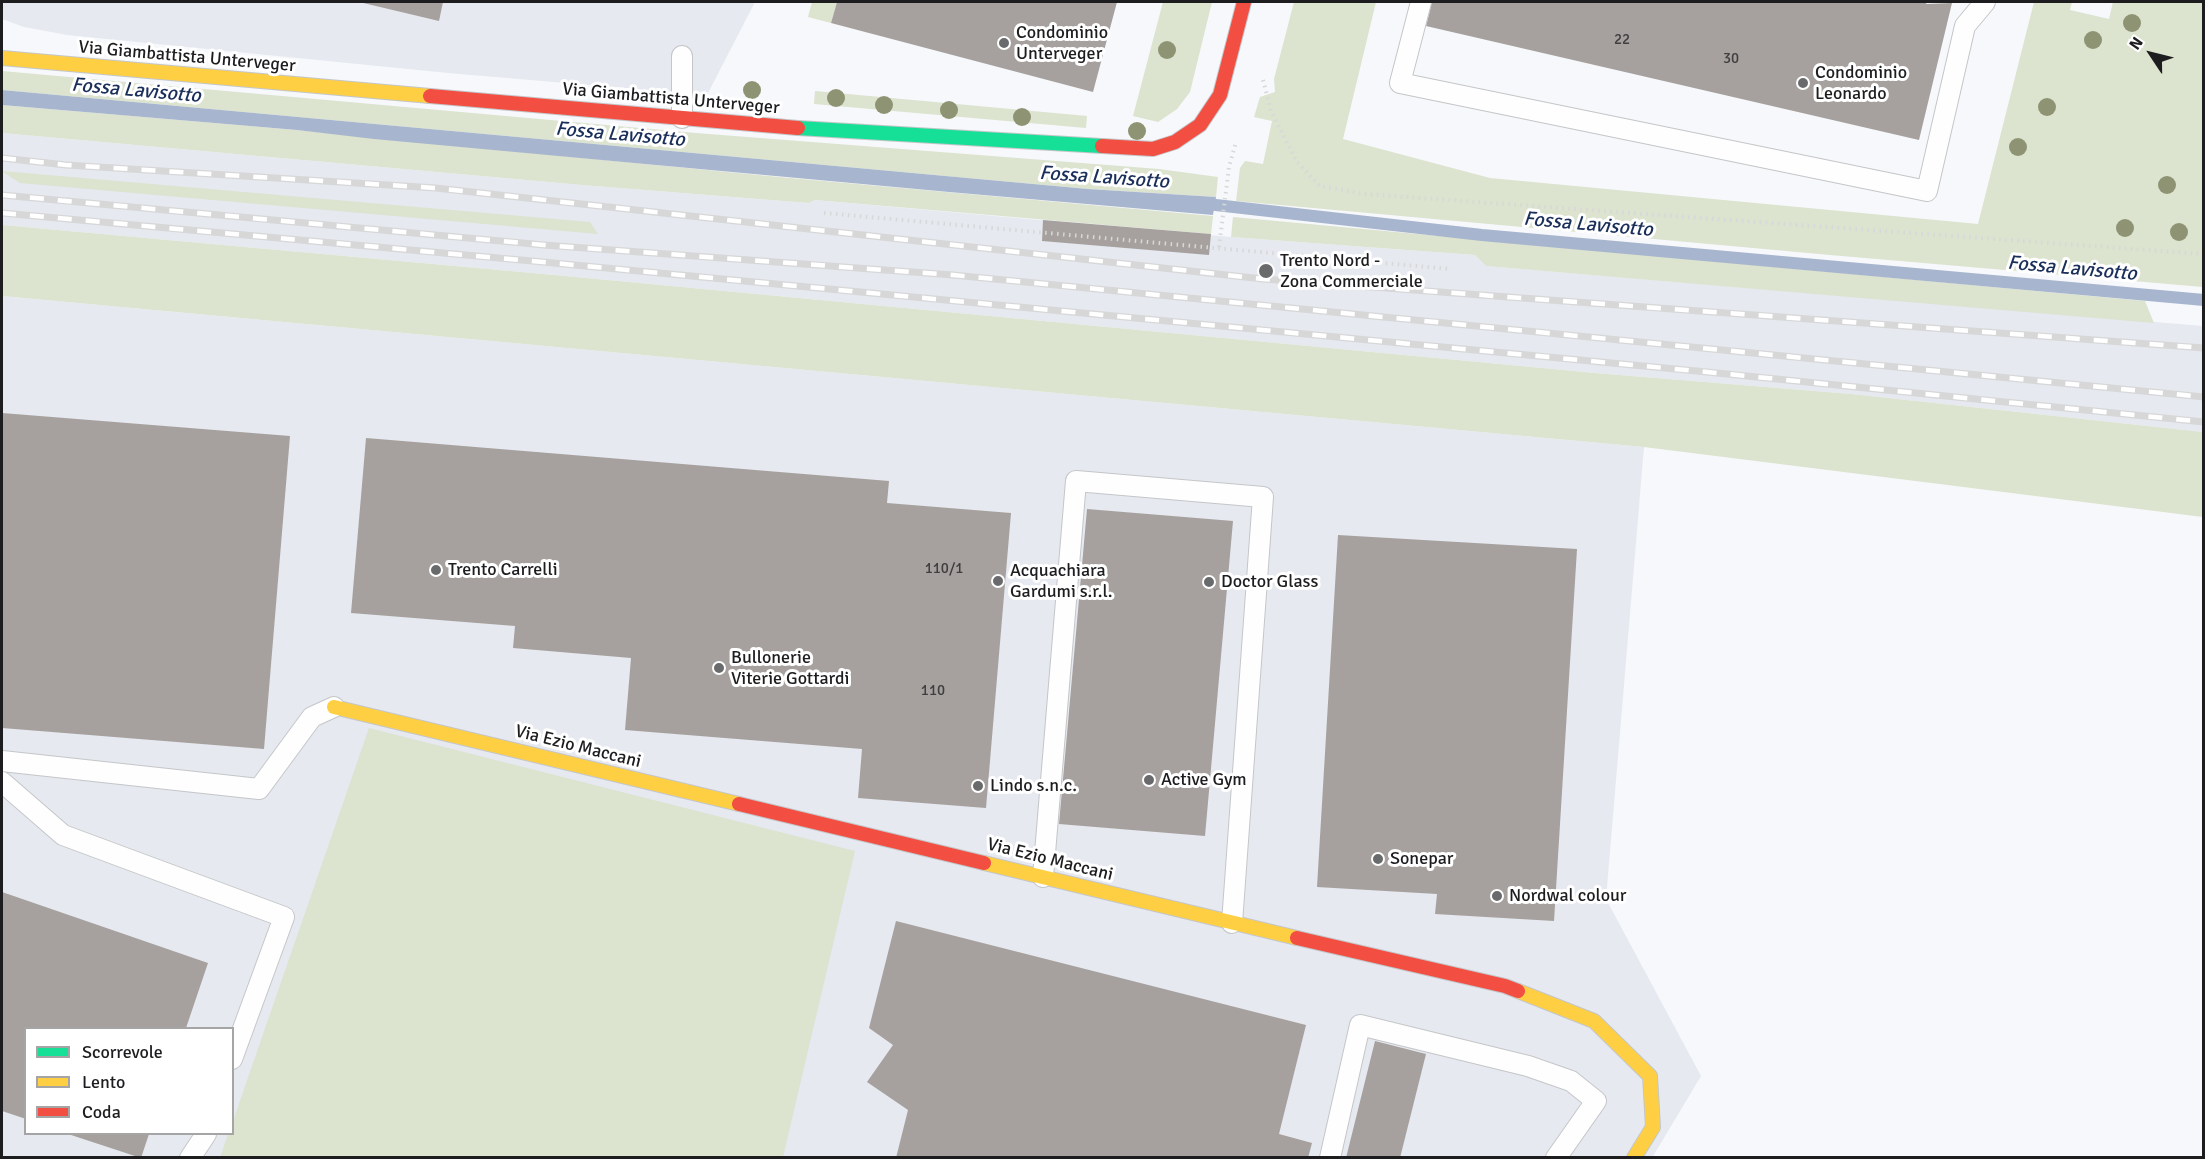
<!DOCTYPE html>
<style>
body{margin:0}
#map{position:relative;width:2205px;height:1159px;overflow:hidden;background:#f6f8fb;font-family:Signika,sans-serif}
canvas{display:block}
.frame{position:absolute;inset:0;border:3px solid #1d1d1f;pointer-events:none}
.legend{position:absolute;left:24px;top:1027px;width:210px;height:108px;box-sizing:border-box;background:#fff;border:2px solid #a5a5a5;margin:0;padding:8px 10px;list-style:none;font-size:18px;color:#1d1d1f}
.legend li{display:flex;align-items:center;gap:12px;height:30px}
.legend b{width:30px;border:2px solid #a5a5a5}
.north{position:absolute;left:2121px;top:24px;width:60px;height:60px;-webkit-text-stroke:4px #fff;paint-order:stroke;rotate:305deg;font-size:16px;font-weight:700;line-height:24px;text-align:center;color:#1d1d1f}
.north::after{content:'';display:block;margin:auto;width:21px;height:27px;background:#1d1d1f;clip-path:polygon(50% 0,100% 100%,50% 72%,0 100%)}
</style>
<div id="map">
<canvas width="2205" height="1159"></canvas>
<div class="frame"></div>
<ul class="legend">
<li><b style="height:8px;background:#16e098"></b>Scorrevole</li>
<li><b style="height:8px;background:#ffcf43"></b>Lento</li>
<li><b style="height:8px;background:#f24e42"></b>Coda</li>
</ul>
<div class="north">N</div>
</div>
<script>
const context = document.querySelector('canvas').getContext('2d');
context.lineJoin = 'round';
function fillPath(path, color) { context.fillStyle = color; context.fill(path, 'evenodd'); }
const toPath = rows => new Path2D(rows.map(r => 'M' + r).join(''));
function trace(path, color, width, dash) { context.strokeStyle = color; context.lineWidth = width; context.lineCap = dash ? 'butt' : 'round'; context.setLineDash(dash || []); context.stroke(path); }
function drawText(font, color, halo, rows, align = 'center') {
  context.font = font + ' Signika,sans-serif'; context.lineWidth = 6; context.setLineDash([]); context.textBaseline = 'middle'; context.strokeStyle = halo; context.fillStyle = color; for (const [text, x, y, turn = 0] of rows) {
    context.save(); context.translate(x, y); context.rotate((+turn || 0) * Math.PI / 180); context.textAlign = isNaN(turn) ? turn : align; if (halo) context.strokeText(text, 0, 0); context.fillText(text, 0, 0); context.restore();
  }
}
const built = toPath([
 [2,2,755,2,707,95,448,73,67,35,24,27,2,19],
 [2,133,582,185,809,203,815,200,1231,237,1475,255,1486,266,2203,326,2203,432,1851,394,1595,373,565,276,2,225],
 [2,296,1644,447,1606,899,1701,1076,1652,1158,2,1157],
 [26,1028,232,1028,232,1134,26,1134]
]);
const green = toPath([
 [812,2,837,2,831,23,808,17],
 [1163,2,1212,2,1190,92,1177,109,1158,122,1133,116],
 [1294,2,1376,2,1343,139,1490,178,1978,224,2034,2,2072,2,2070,10,2109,19,2113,2,2203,2,2203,287,1830,255,1236,201,1240,168,1245,161,1263,164,1272,121,1254,117,1260,97,1275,92,1274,79],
 [2,71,696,133,1159,169,1218,177,1216,197,1088,189,2,90],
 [815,91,1087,116,1086,128,814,104],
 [2,105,297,130,779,177,1213,216,1211,234,815,200,809,203,582,185,2,133],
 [2,171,590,222,598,234,20,183],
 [1233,217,2145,301,2154,323,1486,266,1475,255,1231,237],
 [2,225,565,276,1595,373,1851,394,2203,432,2203,517,1644,447,2,296],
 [369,728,855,851,783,1157,220,1158,228,1134,232,1134,233,1121]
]);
const water = toPath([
 [2,90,1088,189,1216,197,1213,215,949,192,374,139,297,130,2,105]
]);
const stream = toPath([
 [1198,203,1482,235,2204,300]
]);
const building = toPath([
 [359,2,443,2,439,21],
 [837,2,1117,2,1093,92,831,23],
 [1432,2,1927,2,1926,4,1952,3,1919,140,1426,26],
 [1043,220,1211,234,1209,255,1042,241],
 [2,413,290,436,264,749,2,728],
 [366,438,889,481,887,503,1011,513,986,808,858,798,862,749,625,730,631,658,513,648,515,626,351,613],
 [1087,509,1233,521,1205,836,1059,824],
 [1338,535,1577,549,1554,921,1435,914,1437,894,1317,887],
 [2,892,208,963,186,1028,26,1028,26,1119,2,1111],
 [896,921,1306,1025,1279,1134,1312,1143,1308,1158,896,1158,908,1110,867,1082,893,1045,869,1028],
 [1375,1041,1426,1054,1400,1158,1346,1158],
 [68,1134,149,1134,141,1158]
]);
const path = toPath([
 [1263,80,1271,111,1297,162,1320,186,1365,194,2204,254],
 [824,213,1450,269],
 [1219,247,1229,167,1236,142]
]);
const lane = toPath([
 [1421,2,1400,83,1927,191,1965,26,1985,2],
 [682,118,682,56],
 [2,761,259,789,312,717,334,707],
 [2,782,63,835,284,917,232,1059],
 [1043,877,1076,481,1263,497,1232,923],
 [190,1158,206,1134],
 [1330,1158,1360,1025,1528,1066,1571,1081,1596,1101,1556,1158]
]);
const fast = toPath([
 [798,128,1102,146]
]);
const slow = toPath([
 [2,58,430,96],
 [334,707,739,804],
 [984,863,1297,938],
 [1518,991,1594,1021,1650,1076,1653,1127,1634,1158]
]);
const jam = toPath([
 [430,96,798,128],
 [1102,146,1153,149,1175,142,1200,125,1220,95,1244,2],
 [739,804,984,863],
 [1297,938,1505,986,1518,991]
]);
const rail = toPath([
 [2,158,66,165,436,188,1263,279,2204,348],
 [2,195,544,245,953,275,2204,397],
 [2,213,543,262,1707,372,2204,422]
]);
const trees = [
 [2132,23],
 [2093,40],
 [1167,50],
 [752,90],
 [836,98],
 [884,105],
 [2047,107],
 [949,110],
 [1022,117],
 [1137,131],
 [2018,147],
 [2167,185],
 [2125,228],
 [2179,232]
];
const markers = [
 [1004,43,6,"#696a6c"],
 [1803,83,6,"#696a6c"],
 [1266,271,8,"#696a6c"],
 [436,570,6,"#696a6c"],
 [998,581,6,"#696a6c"],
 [1209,582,6,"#696a6c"],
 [719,668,6,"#696a6c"],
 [1149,780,6,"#696a6c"],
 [978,786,6,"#696a6c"],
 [1378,859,6,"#696a6c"],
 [1497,896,6,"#696a6c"]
];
const numberNames = [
 ["22",1622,40],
 ["30",1731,59],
 ["110/1",944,569],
 ["110",933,691]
];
const poiNames = [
 ["Condominio",1016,33],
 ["Unterveger",1016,54],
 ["Condominio",1815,73],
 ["Leonardo",1815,94],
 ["Trento Nord -",1280,261],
 ["Zona Commerciale",1280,282],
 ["Trento Carrelli",448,570],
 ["Acquachiara",1010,571],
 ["Gardumi s.r.l.",1010,592],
 ["Doctor Glass",1221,582],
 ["Bullonerie",731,658],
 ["Viterie Gottardi",731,679],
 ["Active Gym",1161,780],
 ["Lindo s.n.c.",990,786],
 ["Sonepar",1390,859],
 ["Nordwal colour",1509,896]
];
const streetNames = [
 ["Via Giambattista Unterveger",187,57,5],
 ["Via Giambattista Unterveger",671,99,5],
 ["Via Ezio Maccani",578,747,14],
 ["Via Ezio Maccani",1050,860,14]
];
const waterNames = [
 ["Fossa Lavisotto",136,91,5],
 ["Fossa Lavisotto",620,135,5],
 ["Fossa Lavisotto",1104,178,4],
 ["Fossa Lavisotto",1588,225,5],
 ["Fossa Lavisotto",2072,269,5]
];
fillPath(built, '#e6e9f0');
fillPath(green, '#dce3cf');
fillPath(water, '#a8b5ce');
trace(stream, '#a8b5ce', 12);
fillPath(building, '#a6a19e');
trace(lane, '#c4c6c8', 22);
trace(fast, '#c4c6c8', 16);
trace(slow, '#c4c6c8', 16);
trace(jam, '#c4c6c8', 16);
trace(path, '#d7d8d8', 4, [1.5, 4.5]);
trace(lane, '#fefefe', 20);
trace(fast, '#16e098', 14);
trace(slow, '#ffcf43', 14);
trace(jam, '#f24e42', 14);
trace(rail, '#d7d7d8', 7);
trace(rail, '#fff', 4.5, [14]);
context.fillStyle = '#8e9473';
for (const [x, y] of trees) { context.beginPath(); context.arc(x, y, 9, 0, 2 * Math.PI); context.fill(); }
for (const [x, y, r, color] of markers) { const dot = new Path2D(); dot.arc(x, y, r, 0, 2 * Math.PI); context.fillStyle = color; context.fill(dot); trace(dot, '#fff', 2); }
drawText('15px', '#3f3e3f', null, numberNames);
drawText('18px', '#1d1d1f', '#fff', poiNames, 'left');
drawText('18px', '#1d1d1f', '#fff', streetNames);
drawText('italic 20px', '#1a2e5a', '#fff', waterNames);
</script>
